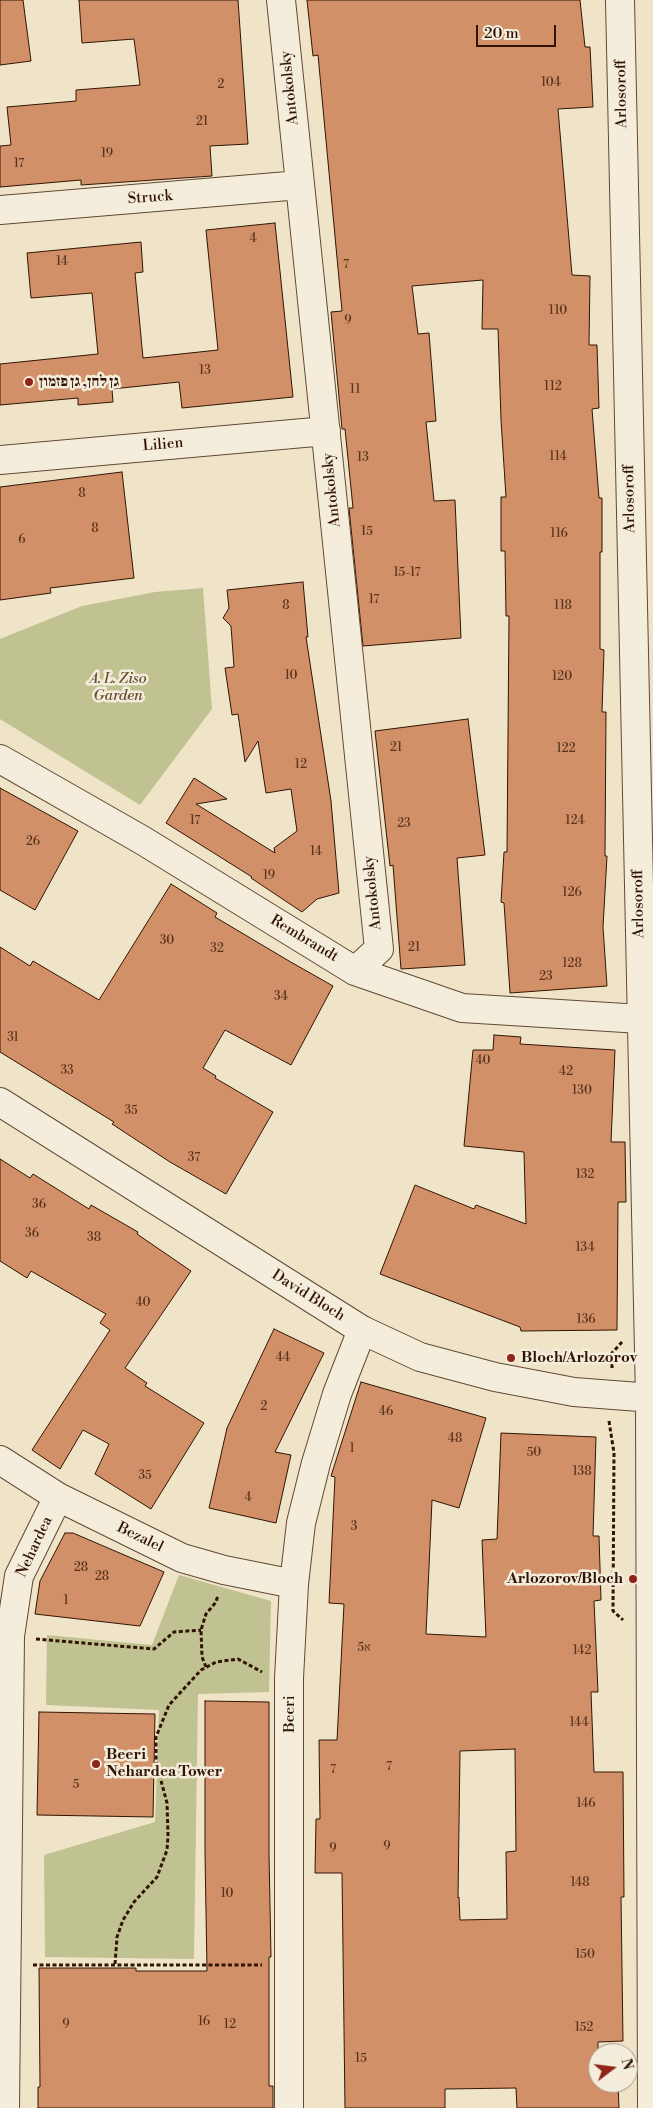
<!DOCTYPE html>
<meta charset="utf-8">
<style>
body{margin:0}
#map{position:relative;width:653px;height:2108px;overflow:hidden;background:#efe4c8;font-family:"Libre Bodoni",serif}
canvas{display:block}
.north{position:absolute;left:588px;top:2043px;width:50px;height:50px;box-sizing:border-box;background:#f5eddb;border:1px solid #a79685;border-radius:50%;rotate:75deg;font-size:14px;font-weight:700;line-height:20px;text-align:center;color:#321404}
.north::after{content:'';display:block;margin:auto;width:18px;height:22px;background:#8f2418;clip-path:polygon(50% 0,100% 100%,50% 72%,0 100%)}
.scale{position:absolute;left:476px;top:25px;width:80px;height:22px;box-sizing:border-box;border:2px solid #321404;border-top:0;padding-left:6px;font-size:15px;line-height:18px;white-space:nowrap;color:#321404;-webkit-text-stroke:4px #f5eddb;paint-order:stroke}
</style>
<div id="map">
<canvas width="653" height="2108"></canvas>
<div class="north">N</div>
<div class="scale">20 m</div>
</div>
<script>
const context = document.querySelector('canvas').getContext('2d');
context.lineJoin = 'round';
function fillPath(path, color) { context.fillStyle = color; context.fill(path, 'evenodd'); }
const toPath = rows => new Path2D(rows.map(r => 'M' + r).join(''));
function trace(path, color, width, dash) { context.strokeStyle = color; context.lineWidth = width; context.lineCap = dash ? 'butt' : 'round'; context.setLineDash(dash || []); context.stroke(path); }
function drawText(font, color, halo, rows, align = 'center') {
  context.font = font + ' "Libre Bodoni","Frank Ruhl Libre",serif'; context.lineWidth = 5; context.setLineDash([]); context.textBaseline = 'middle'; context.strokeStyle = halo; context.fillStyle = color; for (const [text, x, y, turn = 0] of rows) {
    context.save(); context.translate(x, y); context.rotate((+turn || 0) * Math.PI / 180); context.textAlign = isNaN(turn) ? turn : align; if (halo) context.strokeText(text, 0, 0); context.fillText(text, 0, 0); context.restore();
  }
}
const green = toPath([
 [203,588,212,709,140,805,0,719,0,639,82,606,155,592],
 [179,1575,271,1601,269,1692,198,1694,194,1959,45,1957,44,1855,155,1822,159,1710,46,1705,47,1635,152,1645]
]);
const building = toPath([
 [0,0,23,0,31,61,0,65,0,0],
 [79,0,238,0,248,144,210,146,212,176,81,185,81,180,0,187,0,146,11,145,7,107,76,101,76,90,140,85,134,39,82,43,79,0],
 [307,0,580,0,585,47,590,47,593,107,558,109,572,275,590,276,589,345,597,345,599,408,592,409,599,498,602,498,602,552,600,552,600,649,604,650,602,712,606,712,605,856,607,856,603,927,607,986,510,993,504,903,501,902,504,852,507,852,509,616,506,616,505,551,501,551,501,497,506,497,501,420,498,329,482,329,483,280,412,286,418,334,429,333,436,421,426,422,434,501,455,500,461,638,363,646,349,508,353,508,345,429,342,429,331,312,342,311,318,55,313,56,307,0],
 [275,223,293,397,182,408,179,382,112,389,113,402,78,405,78,398,0,405,0,364,98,354,92,293,31,298,27,253,141,242,143,272,135,273,143,358,218,350,206,230,275,223],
 [122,472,134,578,50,588,51,593,0,600,0,487,122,472],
 [303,582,308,637,306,637,331,801,339,893,317,899,302,912,251,878,252,877,166,823,194,778,227,799,196,804,275,853,274,848,297,831,291,789,266,793,258,741,245,762,238,714,232,715,225,668,234,667,231,626,223,618,229,608,227,590,303,582],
 [468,719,485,855,457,858,465,965,401,969,393,865,390,866,375,731,468,719],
 [0,788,78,831,35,910,0,890,0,788],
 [171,884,217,913,215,917,289,961,333,986,291,1065,225,1030,203,1068,216,1076,215,1078,273,1112,226,1194,170,1162,112,1124,114,1122,0,1052,0,947,30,966,33,961,99,1000,171,884],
 [494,1035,521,1037,520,1044,615,1050,611,1142,625,1142,626,1202,618,1202,617,1330,521,1331,520,1327,380,1274,415,1185,474,1209,476,1205,526,1224,524,1152,464,1146,473,1050,493,1050,494,1035],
 [0,1159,30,1178,33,1174,89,1209,91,1205,138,1232,137,1234,191,1271,125,1368,147,1383,145,1386,204,1423,151,1509,95,1474,109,1444,83,1430,60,1469,32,1450,110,1330,100,1323,106,1314,31,1271,27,1278,0,1261,0,1159],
 [274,1329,324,1353,275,1452,291,1455,276,1523,209,1508,227,1428,274,1329],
 [361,1382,486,1418,459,1508,432,1500,426,1634,486,1637,482,1540,497,1539,501,1433,596,1437,593,1536,599,1536,601,1600,594,1601,598,1692,591,1692,594,1772,623,1772,624,1897,621,1897,623,2041,598,2042,598,2083,618,2083,619,2108,517,2108,516,2088,445,2089,445,2108,345,2108,342,1873,315,1873,316,1819,320,1819,319,1740,337,1740,344,1604,329,1603,335,1477,331,1476,361,1382],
 [515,1749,516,1851,506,1852,507,1919,460,1920,459,1897,458,1898,460,1751,515,1749],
 [65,1533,73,1533,164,1572,140,1626,35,1614,40,1581,65,1533],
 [205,1701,269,1702,269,1854,271,1957,269,1957,269,2086,273,2086,273,2108,38,2108,38,2087,40,2087,39,1968,136,1968,136,1971,207,1971,205,1853,205,1701],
 [39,1712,155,1714,153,1817,37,1815,39,1712]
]);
const path = toPath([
 [612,1368,612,1353,622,1342],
 [609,1421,614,1453,613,1611,623,1620],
 [36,1639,154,1649,174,1632,201,1630],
 [206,1667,202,1657,201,1630,206,1614,216,1602,218,1595],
 [115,1964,117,1937,123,1920,134,1902,157,1877,167,1850,168,1835,167,1803,156,1762,156,1737,169,1705,201,1670,216,1662,238,1659,262,1672],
 [33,1965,262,1965]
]);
const minor = toPath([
 [281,0,379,949,355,971],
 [0,210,300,185],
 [0,460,326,431],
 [0,759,142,840,355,971,462,1008,641,1019],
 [0,1460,58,1497,182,1558,224,1570,294,1584],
 [5,2108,10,1636,19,1576,58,1497],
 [289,2108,289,1678,294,1584,301,1523,316,1463,337,1394,362,1330]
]);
const tertiary = toPath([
 [620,0,650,1398,652,2108],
 [0,1102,362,1330,420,1357,495,1377,574,1392,653,1398]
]);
const markers = [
 [29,382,5,"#8f2418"],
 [511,1358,5,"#8f2418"],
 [633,1579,5,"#8f2418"],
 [96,1764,5,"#8f2418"]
];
const numberNames = [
 ["104",551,83],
 ["2",221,85],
 ["21",202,122],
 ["19",107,154],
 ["17",19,164],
 ["4",253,239],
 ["14",62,262],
 ["7",346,265],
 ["110",558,311],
 ["9",348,321],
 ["13",205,371],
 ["112",553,387],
 ["11",355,390],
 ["114",558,457],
 ["13",363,458],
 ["8",82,494],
 ["8",95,529],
 ["15",367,532],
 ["116",559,534],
 ["6",22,540],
 ["15-17",407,573],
 ["17",374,600],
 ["8",286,606],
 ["118",563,606],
 ["10",291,676],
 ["120",562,677],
 ["21",396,748],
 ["122",566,749],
 ["12",301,765],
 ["17",195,821],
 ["124",575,821],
 ["23",404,824],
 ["26",33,842],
 ["14",316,852],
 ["19",269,876],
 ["126",572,893],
 ["30",167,941],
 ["21",414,948],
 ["32",217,949],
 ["128",572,964],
 ["23",546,977],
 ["34",281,997],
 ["31",13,1038],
 ["40",483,1061],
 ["33",67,1071],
 ["42",566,1072],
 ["130",582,1091],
 ["35",131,1111],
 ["37",194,1158],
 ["132",585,1175],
 ["36",39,1205],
 ["36",32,1234],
 ["38",94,1238],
 ["134",585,1248],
 ["40",143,1303],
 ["136",586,1320],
 ["44",283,1358],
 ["2",264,1407],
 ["46",386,1412],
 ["48",455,1439],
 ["1",352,1449],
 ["50",534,1453],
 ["138",582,1472],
 ["35",145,1476],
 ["4",248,1498],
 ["3",354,1527],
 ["28",81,1568],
 ["28",102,1577],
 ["1",66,1601],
 ["5א",364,1648],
 ["142",582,1651],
 ["144",579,1723],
 ["7",389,1767],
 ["7",333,1770],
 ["5",76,1785],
 ["146",586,1804],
 ["9",387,1847],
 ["9",333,1849],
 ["148",580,1883],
 ["10",227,1894],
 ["150",585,1955],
 ["16",204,2022],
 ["9",66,2025],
 ["12",230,2025],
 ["152",584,2028],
 ["15",361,2059]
];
const streetNames = [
 ["Antokolsky",290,88,-96],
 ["Arlosoroff",622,94,-91],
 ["Struck",150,198,-4],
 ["Lilien",163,445,-5],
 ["Antokolsky",332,490,-96],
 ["Arlosoroff",630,499,-91],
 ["Antokolsky",373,893,-96],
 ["Arlosoroff",639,904,-91],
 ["Rembrandt",304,939,31],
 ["David Bloch",308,1296,32],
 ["Bezalel",140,1538,26],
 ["Nehardea",35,1547,-65],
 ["Beeri",290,1714,-90]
];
const poiNames = [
 ["גן לחן, גן פזמון",39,382],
 ["Bloch/Arlozorov",521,1358],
 ["Arlozorov/Bloch",623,1579,"right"],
 ["Beeri",106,1755],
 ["Nehardea Tower",106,1772]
];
const parkNames = [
 ["A. L. Ziso",118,679],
 ["Garden",118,696]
];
fillPath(green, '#c0c291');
fillPath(building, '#d19067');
trace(building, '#321404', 1);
trace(minor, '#614835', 30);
trace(tertiary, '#614835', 30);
trace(path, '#321404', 3, [4, 2.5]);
trace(minor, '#f5eddb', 28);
trace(tertiary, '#f5eddb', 28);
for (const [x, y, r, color] of markers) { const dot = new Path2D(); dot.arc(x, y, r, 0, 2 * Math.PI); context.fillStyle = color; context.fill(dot); trace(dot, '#f5eddb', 2); }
drawText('12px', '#5a331d', null, numberNames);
drawText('15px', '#321404', '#f5eddb', streetNames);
drawText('bold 15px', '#321404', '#f5eddb', poiNames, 'left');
drawText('italic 15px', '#645135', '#f5eddb', parkNames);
</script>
